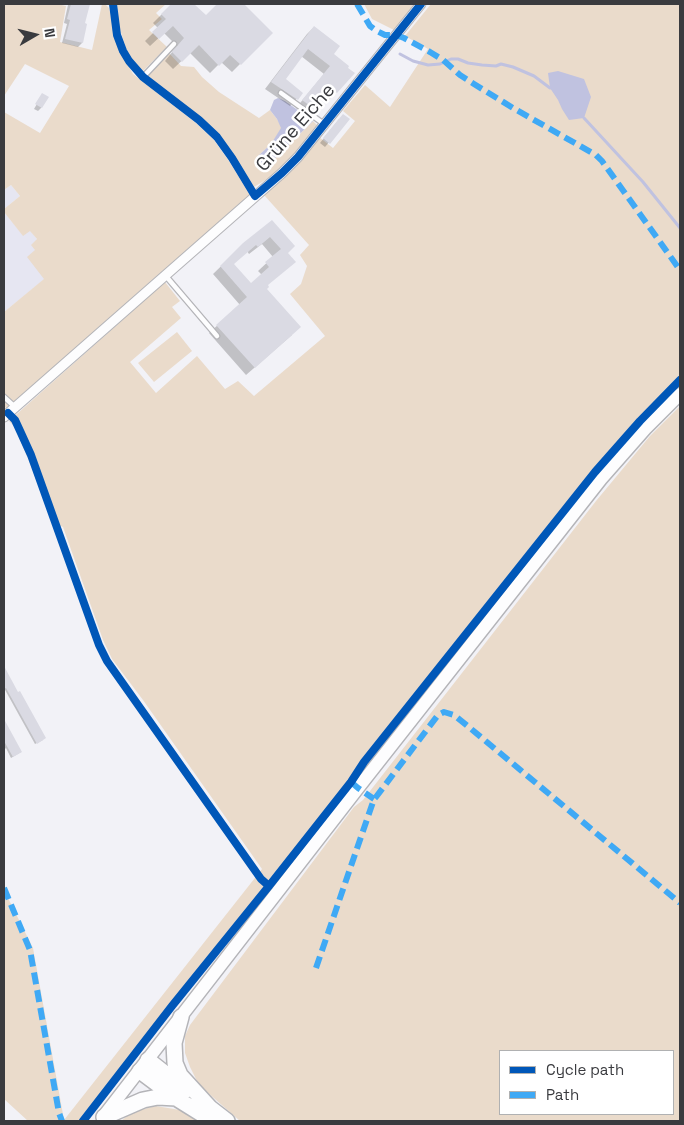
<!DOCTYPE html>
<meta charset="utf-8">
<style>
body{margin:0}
#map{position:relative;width:684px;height:1125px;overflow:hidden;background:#f2f2f7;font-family:"Space Grotesk",sans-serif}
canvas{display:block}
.frame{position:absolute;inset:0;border:5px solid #3a3b3f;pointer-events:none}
.legend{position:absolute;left:499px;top:1050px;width:175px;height:65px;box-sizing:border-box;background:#fff;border:1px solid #b0b1b2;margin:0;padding:6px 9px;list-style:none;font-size:15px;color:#3a3b3f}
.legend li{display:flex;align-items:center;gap:10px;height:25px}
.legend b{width:25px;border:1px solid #b0b1b2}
.north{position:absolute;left:10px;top:10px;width:50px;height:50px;-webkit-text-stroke:4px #fff;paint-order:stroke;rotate:82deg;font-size:14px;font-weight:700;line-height:20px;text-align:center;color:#3a3b3f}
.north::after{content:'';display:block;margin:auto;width:18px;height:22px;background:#3a3b3f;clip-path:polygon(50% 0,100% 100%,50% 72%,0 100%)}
</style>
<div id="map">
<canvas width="684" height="1125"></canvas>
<div class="frame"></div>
<ul class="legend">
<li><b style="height:6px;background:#0057b8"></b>Cycle path</li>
<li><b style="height:6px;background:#3fa9f5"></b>Path</li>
</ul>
<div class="north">N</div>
</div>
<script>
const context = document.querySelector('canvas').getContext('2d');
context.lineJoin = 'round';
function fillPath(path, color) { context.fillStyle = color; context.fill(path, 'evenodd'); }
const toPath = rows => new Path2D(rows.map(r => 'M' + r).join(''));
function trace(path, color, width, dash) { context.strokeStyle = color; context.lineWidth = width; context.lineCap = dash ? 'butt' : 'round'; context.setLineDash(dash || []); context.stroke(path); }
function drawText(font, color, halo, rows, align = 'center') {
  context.font = font + ' "Space Grotesk",sans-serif'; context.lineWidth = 5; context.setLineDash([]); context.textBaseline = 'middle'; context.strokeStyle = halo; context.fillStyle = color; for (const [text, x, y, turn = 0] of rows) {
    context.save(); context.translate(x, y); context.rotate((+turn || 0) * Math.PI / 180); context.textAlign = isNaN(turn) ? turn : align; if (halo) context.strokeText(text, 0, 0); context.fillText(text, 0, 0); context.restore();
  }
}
const built = toPath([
 [11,185,20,196,4,209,4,190],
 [4,212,23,235,30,230,37,239,35,250,45,279,4,312]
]);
const green = toPath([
 [4,4,58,4,66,6,60,42,92,50,102,4,105,4,109,8,116,38,124,58,133,74,196,123,214,140,229,161,250,195,134,296,7,409,4,406,4,312,44,279,27,257,35,250,31,245,37,239,30,231,23,236,4,212,4,209,20,196,11,185,4,190,4,112,40,133,69,86,25,64,4,96],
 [117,4,166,4,156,13,162,19,149,30,167,47,142,72,127,52,118,23],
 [364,4,414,4,394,30,372,19],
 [431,4,680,4,680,377,651,406,579,488,372,749,271,881,79,1121,28,1121,4,1099,4,890,33,948,64,1120,262,869,143,700,112,659,103,640,63,527,53,523,27,456,14,426,9,421,165,282,180,301,172,307,181,318,130,362,156,393,197,356,225,389,238,381,254,396,325,336,290,294,301,284,307,266,300,255,309,245,264,195,294,167,319,137,333,148,355,121,343,111,365,85,390,107,428,49,405,36],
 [169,53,181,66,194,67,202,77,219,92,259,118,270,110,277,119,282,128,271,144,257,157,259,164,263,167,267,166,313,121,318,126,289,162,272,176,254,187,220,135,201,118,145,77],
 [177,332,192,351,154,382,138,363],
 [680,406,680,1121,240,1121,199,1085,190,1067,185,1053,185,1036,190,1025,354,807,363,800,596,501,650,436],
 [500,1051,673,1051,673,1114,500,1114],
 [156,1106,180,1110,202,1121,121,1121,132,1112]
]);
const water = toPath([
 [558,71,584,79,591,97,584,118,569,120,562,109,558,100,550,88,548,73],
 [278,98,285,101,313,121,267,166,263,167,259,164,257,157,271,144,281,128,277,119,270,110,274,100]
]);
const shadow = toPath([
 [70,4,82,4,88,5,83,24,82,43,78,47,62,43,67,24,64,23,68,5],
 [172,4,193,4,206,17,218,4,242,4,271,33,232,72,221,62,210,73,190,53,173,69,165,61,177,46,164,33,150,46,145,41,158,28,153,23],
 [314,27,332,54,353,73,329,100,324,94,305,115,296,108,324,74,301,56,284,79,302,93,290,106,265,89,307,34],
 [41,97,47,98,41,108,38,111,34,109],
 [339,119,348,120,325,147,320,143],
 [272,222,287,253,265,289,292,335,246,375,209,333,240,305,213,274,244,244],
 [262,244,273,257,258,271,262,275,251,285,232,265,247,251,249,254],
 [4,668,43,740,35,744,4,688],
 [4,722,21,752,11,758,6,748,4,750]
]);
const stream = toPath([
 [400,54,413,61,428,65,440,64,451,59,458,59,468,63,482,65,496,66,501,64,513,67,534,76,550,88],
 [584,118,643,182,680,228]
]);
const building = toPath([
 [71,4,90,4,85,23,87,24,83,43,65,39,70,20,67,19],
 [171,4,194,4,206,15,217,4,244,4,273,33,241,65,230,55,219,66,199,45,182,62,172,52,184,38,173,26,159,39,152,32,166,19,161,14],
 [314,26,340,46,334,54,349,66,348,68,355,73,337,93,331,88,313,108,302,100,330,66,308,49,286,79,303,93,298,100,271,82],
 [42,93,49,97,42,108,35,104],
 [343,114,350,119,330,144,323,138],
 [272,220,295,246,288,253,296,262,268,285,269,287,267,289,301,327,255,368,216,325,247,297,220,266,243,243],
 [270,237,281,249,265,262,269,267,251,283,234,264,256,245,258,247],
 [4,666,18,692,20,691,46,738,37,744,6,688,4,689],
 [4,719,22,752,13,757,4,741]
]);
const lane = toPath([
 [113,4,117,35,123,51,129,61,143,77,199,120,217,137,232,158,255,196],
 [143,77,174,44],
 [281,93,324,124],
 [165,275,217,336],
 [4,397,15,407]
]);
const street = toPath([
 [4,417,282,173,298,157,421,4]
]);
const primary = toPath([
 [103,1117,358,788,601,479,645,429,680,394]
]);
const highway = toPath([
 [181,1017,174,1043,175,1063,180,1075,212,1110],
 [148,1060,186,1090],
 [140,1071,176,1098,213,1121],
 [205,1104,227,1121],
 [104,1117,143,1100,158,1097,176,1098]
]);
const quiet = toPath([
 [357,4,370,26,377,31,385,35,396,35,404,38,430,52,443,60,460,75,474,84,513,108,596,155,602,161,680,270],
 [351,782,358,788,374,799],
 [4,888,30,950,59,1113,62,1121],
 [316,968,374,799,376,797,438,715,444,712,454,715,470,728,680,903]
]);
const cycleway = toPath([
 [113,4,117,35,123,51,129,61,143,77,199,120,217,137,232,158,255,196,282,173,298,157,421,4],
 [8,413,15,420,21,433,31,455,99,645,107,661,261,879,269,886],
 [83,1121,172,1006,269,886,351,782,364,762,595,472,640,421,680,380]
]);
const streetNames = [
 ["Grüne Eiche",296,128,-49]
];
fillPath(built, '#e6e6f2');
fillPath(green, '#eadbcb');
fillPath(water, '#c0c2e0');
fillPath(shadow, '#0003');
trace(stream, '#c0c2e0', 3);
fillPath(building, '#dadae3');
trace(lane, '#b4b4b8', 7);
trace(street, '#b4b4b8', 11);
trace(primary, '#b4b4b8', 15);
trace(highway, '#b4b4b8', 18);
trace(lane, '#fdfdfe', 4.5);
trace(street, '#fdfdfe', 9);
trace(primary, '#fdfdfe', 12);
trace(highway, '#fdfdfe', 15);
trace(quiet, '#3fa9f5', 6, [12, 6]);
trace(cycleway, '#0057b8', 8);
drawText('19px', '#3a3b3f', '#fff', streetNames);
</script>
